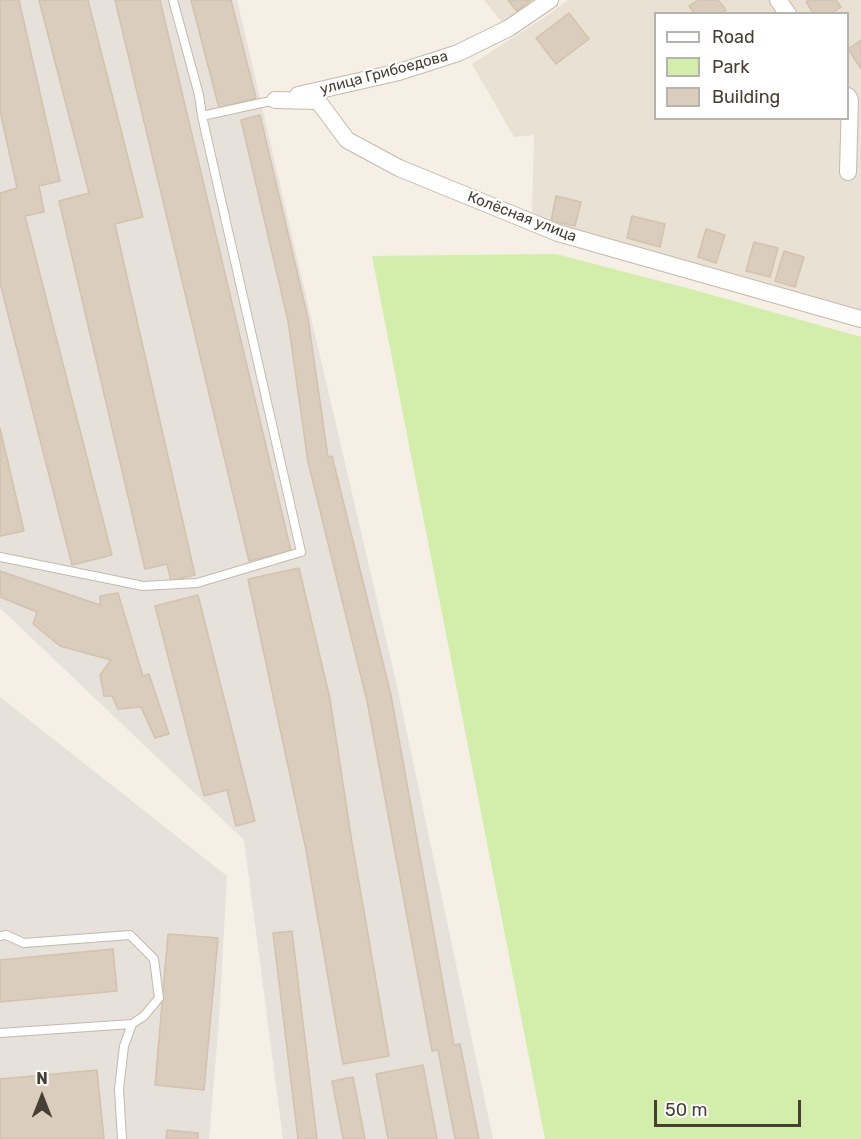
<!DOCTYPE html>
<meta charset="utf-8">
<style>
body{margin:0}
#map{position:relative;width:861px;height:1139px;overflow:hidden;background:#f5efe6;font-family:Rubik,sans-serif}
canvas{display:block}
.legend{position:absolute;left:654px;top:12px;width:195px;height:108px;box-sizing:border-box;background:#fff;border:2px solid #b6b2ae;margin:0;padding:8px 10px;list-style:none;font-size:18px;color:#483f34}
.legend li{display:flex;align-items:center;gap:12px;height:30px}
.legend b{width:30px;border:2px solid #b6b2ae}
.north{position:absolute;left:12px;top:1067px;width:60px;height:60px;-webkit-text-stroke:4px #fff;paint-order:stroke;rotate:0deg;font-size:16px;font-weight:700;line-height:24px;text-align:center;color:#483f34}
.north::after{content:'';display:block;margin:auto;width:21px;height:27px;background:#483f34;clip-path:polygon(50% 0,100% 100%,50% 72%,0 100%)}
.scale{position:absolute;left:654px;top:1100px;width:147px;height:27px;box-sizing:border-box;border:3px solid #483f34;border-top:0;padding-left:8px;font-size:18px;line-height:21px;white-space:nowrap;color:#483f34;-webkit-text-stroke:4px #fff;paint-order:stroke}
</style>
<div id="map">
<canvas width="861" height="1139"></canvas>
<ul class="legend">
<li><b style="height:8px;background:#fff"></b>Road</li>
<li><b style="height:16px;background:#d3edaa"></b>Park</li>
<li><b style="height:16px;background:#dacdbd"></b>Building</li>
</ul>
<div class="north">N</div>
<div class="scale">50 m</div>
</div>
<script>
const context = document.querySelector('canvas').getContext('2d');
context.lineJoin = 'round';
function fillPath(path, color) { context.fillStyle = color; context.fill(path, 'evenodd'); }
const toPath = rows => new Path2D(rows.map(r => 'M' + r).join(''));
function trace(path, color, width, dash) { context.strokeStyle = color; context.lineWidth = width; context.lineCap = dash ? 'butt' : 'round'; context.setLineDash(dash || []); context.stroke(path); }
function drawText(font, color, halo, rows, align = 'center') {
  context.font = font + ' Rubik,sans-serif'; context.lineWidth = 4.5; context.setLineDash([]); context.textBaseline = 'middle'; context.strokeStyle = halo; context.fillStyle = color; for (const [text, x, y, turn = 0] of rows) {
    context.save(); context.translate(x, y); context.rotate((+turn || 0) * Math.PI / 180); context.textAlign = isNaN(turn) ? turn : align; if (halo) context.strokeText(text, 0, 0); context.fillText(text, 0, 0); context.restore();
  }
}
const residential = toPath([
 [484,0,543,0,504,25],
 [568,0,861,0,861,311,545,222,532,211,534,135,514,137,472,64,548,15],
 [656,14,848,14,848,118,656,118]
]);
const industrial = toPath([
 [0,0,237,0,397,686,493,1139,283,1139,244,840,0,608],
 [0,697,227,876,219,1020,209,1139,0,1139]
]);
const green = toPath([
 [556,254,698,291,861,337,861,1139,545,1139,372,256]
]);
const building = toPath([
 [0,0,19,0,60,181,39,186,44,212,25,216,112,555,72,565,0,283,0,193,17,188,0,111,0,0],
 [39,0,88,0,143,217,115,224,195,575,171,581,167,564,145,569,59,201,89,193,39,0],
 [115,0,160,0,291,551,249,561,115,0],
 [191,0,231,0,256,98,219,108,191,0],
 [508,0,531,0,517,11,508,0],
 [698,0,718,0,726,10,721,14,695,14,689,6,698,0],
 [809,0,836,0,841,7,831,14,814,14,806,2,809,0],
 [569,13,589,39,556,64,536,38,569,13],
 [861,40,861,69,848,49,861,40],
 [260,115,308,318,328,457,332,456,391,695,454,1045,460,1044,479,1139,455,1139,438,1050,432,1051,367,701,308,462,288,321,241,120,260,115],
 [556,196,581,202,575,226,551,221,556,196],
 [632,216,665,224,660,247,627,238,632,216],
 [706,229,725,235,716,263,698,257,706,229],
 [754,242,778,248,770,277,746,271,754,242],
 [784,251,804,257,795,287,775,281,784,251],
 [0,428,24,531,0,536,0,428],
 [299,568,330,699,352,842,389,1056,343,1064,306,850,248,579,299,568],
 [0,571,100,605,100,596,118,593,143,676,149,674,169,734,155,738,141,707,118,709,112,696,104,696,100,675,111,660,60,646,33,624,37,612,0,597,0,571],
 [198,595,255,821,236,826,227,790,204,796,155,606,198,595],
 [292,931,317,1139,298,1139,273,933,292,931],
 [168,934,218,938,204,1090,155,1085,168,934],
 [113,949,117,991,0,1002,0,960,113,949],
 [423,1065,437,1139,388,1139,376,1074,423,1065],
 [97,1070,104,1139,0,1139,0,1079,97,1070],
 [353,1077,365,1139,343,1139,332,1081,353,1077],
 [167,1130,198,1133,198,1139,166,1139,167,1130]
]);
const service = toPath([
 [173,0,199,95,202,116],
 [0,557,143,586,197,583,301,552,202,116,275,100],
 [0,936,6,935,24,943,130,935,154,959,159,998,144,1016,132,1024,0,1033],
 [122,1139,119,1089,124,1046,132,1024]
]);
const minor = toPath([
 [778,0,788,14],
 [298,95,399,72,458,53,509,28,550,0],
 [848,96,850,100,848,172],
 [275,100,318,101,347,140,399,168,558,233,861,319]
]);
const streetNames = [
 ["улица Грибоедова",384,73,-15],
 ["Колёсная улица",522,217,21]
];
fillPath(residential, '#e9e1d3');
fillPath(industrial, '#e7e1db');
fillPath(green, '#d3edaa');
fillPath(building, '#dacdbd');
trace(building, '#d3c2ac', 1.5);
trace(service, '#c4b9aa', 10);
trace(minor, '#c4b9aa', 18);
trace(service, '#fff', 8);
trace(minor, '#fff', 16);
drawText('15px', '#483f34', '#fff', streetNames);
</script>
